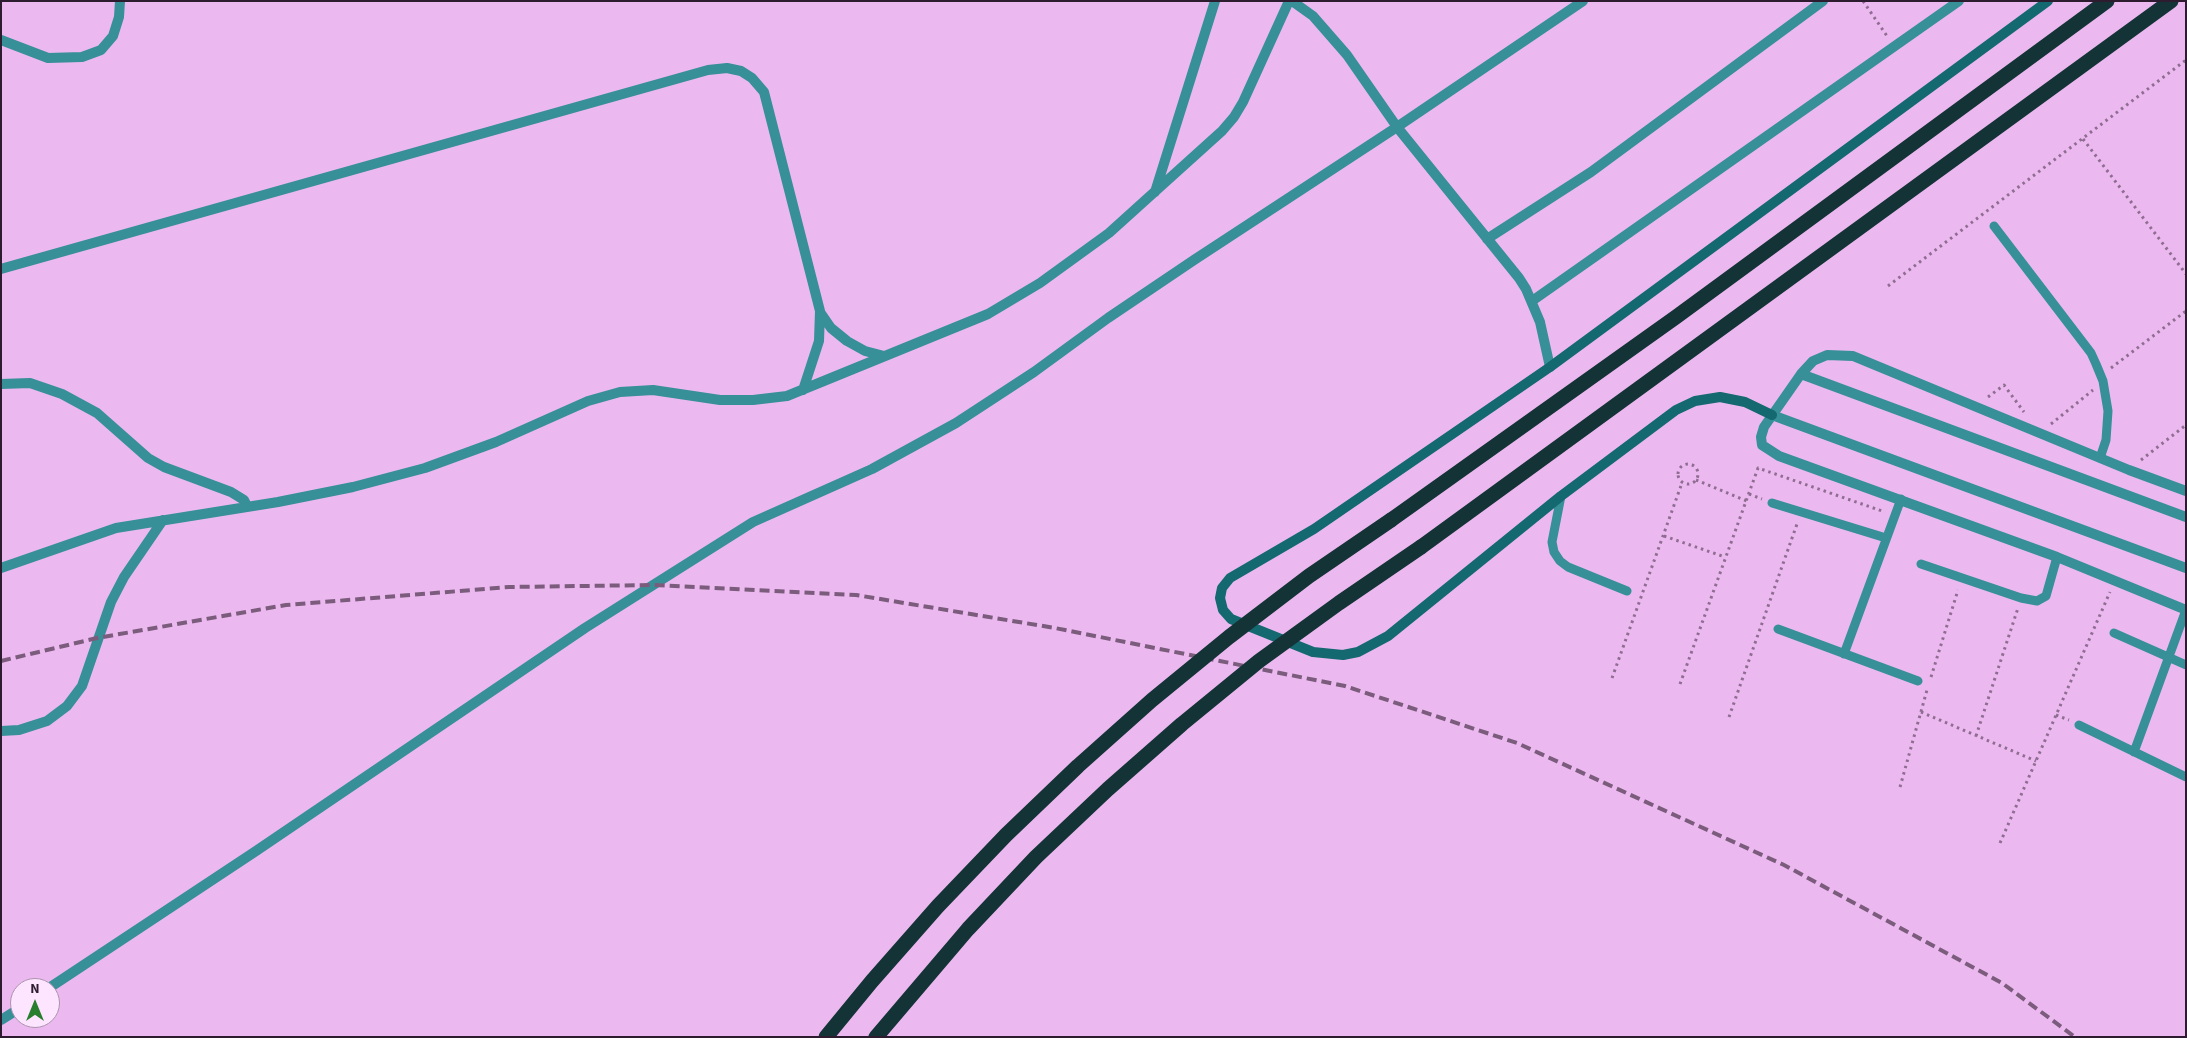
<!DOCTYPE html>
<style>
body{margin:0}
#map{position:relative;width:2187px;height:1038px;overflow:hidden;background:#ebb9ef;font-family:"Source Sans 3",sans-serif}
canvas{display:block}
.frame{position:absolute;inset:0;border:2px solid #2d1b2f;pointer-events:none}
.north{position:absolute;left:10px;top:978px;width:50px;height:50px;box-sizing:border-box;background:#fde4ff;border:1px solid #aa94ac;border-radius:50%;rotate:0deg;font-size:14px;font-weight:700;line-height:20px;text-align:center;color:#2d1b2f}
.north::after{content:'';display:block;margin:auto;width:18px;height:22px;background:#277e2c;clip-path:polygon(50% 0,100% 100%,50% 72%,0 100%)}
</style>
<div id="map">
<canvas width="2187" height="1038"></canvas>
<div class="frame"></div>
<div class="north">N</div>
</div>
<script>
const context = document.querySelector('canvas').getContext('2d');
context.lineJoin = 'round';
const toPath = rows => new Path2D(rows.map(r => 'M' + r).join(''));
function trace(path, color, width, dash) { context.strokeStyle = color; context.lineWidth = width; context.lineCap = dash ? 'butt' : 'round'; context.setLineDash(dash || []); context.stroke(path); }
const path = toPath([
 [1863,1,1887,36],
 [2083,139,2186,274],
 [1888,286,2186,60],
 [2111,368,2186,311],
 [1988,397,2004,385,2024,412],
 [2051,424,2093,390],
 [2141,460,2186,425],
 '1678 474a10 10 0 1 1 20 0a10 10 0 1 1-20 0Z',
 [1696,480,1747,501],
 [1749,494,1762,499],
 [1664,536,1725,557],
 [1931,677,1958,590],
 [1612,678,1682,483],
 [1680,684,1758,468,1885,512],
 [1921,712,2036,761],
 [2056,715,2069,720],
 [1729,717,1797,524],
 [1976,736,2018,608],
 [1900,787,1927,690],
 [2000,843,2110,592]
]);
const lane = toPath([
 [1994,226,2091,353,2096,364,2103,381,2108,411,2106,440,2100,458],
 [1561,496,1552,542,1554,552,1560,561,1568,567,1627,591],
 [1772,503,1886,538],
 [1921,564,2021,598,2037,601,2046,596,2057,557],
 [1778,629,1918,681],
 [2114,633,2186,665],
 [1844,654,1901,499],
 [2079,725,2186,777],
 [2134,752,2186,610]
]);
const street = toPath([
 [1292,1,1313,16,1347,55,1397,127,1519,278,1526,289,1540,322,1550,367],
 [1,40,48,58,82,57,101,50,113,36,119,17,120,1],
 [1155,192,1215,1],
 [1487,239,1591,172,1823,1],
 [1,269,708,70,727,68,741,71,752,78,764,92,820,311,819,341,803,390],
 [1532,301,1959,1],
 [820,312,831,328,847,341,865,351,884,356],
 [1801,374,2186,517],
 [1,384,30,383,62,394,97,413,148,458,164,467,231,492,244,500,247,506],
 [1772,415,2186,568],
 [2186,491,2129,470,1853,356,1827,355,1813,361,1801,374,1764,427,1761,437,1762,445,1779,456,2057,557,2186,610],
 [1,568,116,528,278,502,353,487,425,468,496,442,588,401,620,392,653,390,720,400,753,400,787,396,988,314,1040,283,1109,233,1222,131,1234,117,1243,102,1289,1],
 [1,731,19,730,47,721,67,706,82,686,111,602,124,577,163,520],
 [49,988,256,851,585,628,753,522,872,469,956,423,1034,372,1108,318,1194,260,1397,127,1583,1],
 [1,1020,20,1008]
]);
const secondary = toPath([
 [1772,415,1745,402,1720,397,1695,401,1676,410,1561,496,1388,636,1358,652,1343,655,1313,652,1231,619,1223,610,1220,598,1222,588,1230,578,1314,529,1550,367,2048,1]
]);
const highway = toPath([
 [1391,520,1676,317,2107,1],
 [1421,547,2171,1]
]);
const rail = toPath([
 [1,661,97,638,286,605,509,587,655,585,856,595,1055,628,1345,686,1517,743,1784,865,2002,983,2075,1037]
]);
const highwayBridge = toPath([
 [826,1037,872,981,938,906,1006,835,1078,766,1152,700,1229,637,1309,576,1391,520],
 [876,1037,968,929,1036,857,1108,789,1182,724,1259,661,1339,603,1421,547]
]);
trace(path, '#8f6d92', 3, [2.5, 4]);
trace(lane, '#378f97', 9);
trace(street, '#378f97', 10);
trace(secondary, '#146870', 10);
trace(highway, '#143336', 15);
trace(rail, '#7b5c7d', 4, [10, 5]);
trace(highwayBridge, '#143336', 15);
</script>
